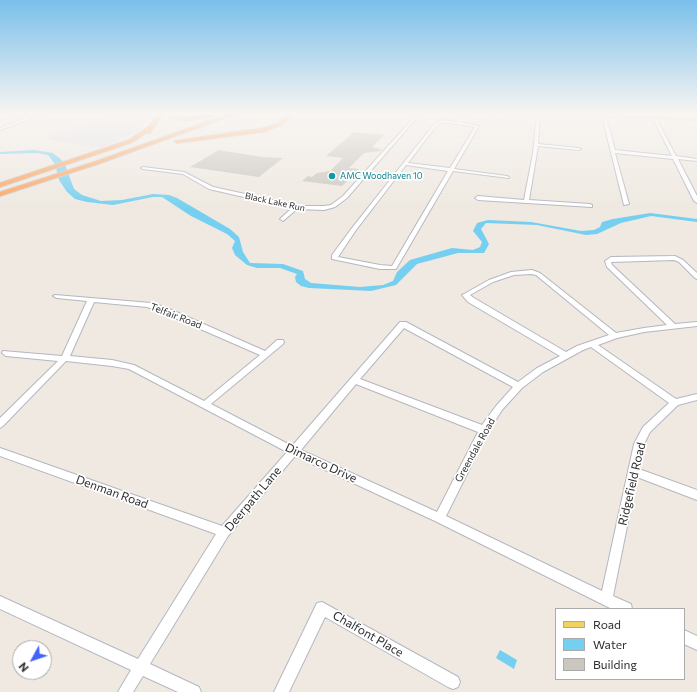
<!DOCTYPE html>
<style>
body{margin:0}
#map{position:relative;width:697px;height:692px;overflow:hidden;background:#efe9e1;font-family:Commissioner,sans-serif}
canvas{display:block}
.legend{position:absolute;left:555px;top:608px;width:130px;height:72px;box-sizing:border-box;background:#fff;border:1px solid #ababab;margin:0;padding:5px 7px;list-style:none;font-size:12px;color:#2e2e2e}
.legend li{display:flex;align-items:center;gap:8px;height:20px}
.legend b{width:20px;border:1px solid #ababab}
.north{position:absolute;left:12px;top:640px;width:40px;height:40px;box-sizing:border-box;background:#fff;border:1px solid #ababab;border-radius:50%;rotate:230deg;font-size:11px;font-weight:700;line-height:16px;text-align:center;color:#2e2e2e}
.north::after{content:'';display:block;margin:auto;width:14px;height:18px;background:#4264fb;clip-path:polygon(50% 0,100% 100%,50% 72%,0 100%)}
</style>
<div id="map">
<canvas width="697" height="692"></canvas>
<ul class="legend">
<li><b style="height:5px;background:#f2d163"></b>Road</li>
<li><b style="height:11px;background:#75cff0"></b>Water</li>
<li><b style="height:11px;background:#cbc7bf"></b>Building</li>
</ul>
<div class="north">N</div>
</div>
<script>
const context = document.querySelector('canvas').getContext('2d');
context.lineJoin = 'round';
function fillPath(path, color) { context.fillStyle = color; context.fill(path, 'evenodd'); }
const toPath = rows => new Path2D(rows.map(r => 'M' + r).join(''));
function trace(path, color, width, dash) { context.strokeStyle = color; context.lineWidth = width; context.lineCap = dash ? 'butt' : 'round'; context.setLineDash(dash || []); context.stroke(path); }
function drawText(font, color, halo, rows, align = 'center') {
  context.font = font + ' Commissioner,sans-serif'; context.lineWidth = 3.5; context.setLineDash([]); context.textBaseline = 'middle'; context.strokeStyle = halo; context.fillStyle = color; for (const [text, x, y, turn = 0] of rows) {
    context.save(); context.translate(x, y); context.rotate((+turn || 0) * Math.PI / 180); context.textAlign = isNaN(turn) ? turn : align; if (halo) context.strokeText(text, 0, 0); context.fillText(text, 0, 0); context.restore();
  }
}
const industrial = toPath([
 [109,113,154,113,138,132,102,148,45,139]
]);
const water = toPath([
 [34,150,53,153,64,162,74,189,82,195,101,201,122,200,153,194,169,195,177,198,230,229,239,237,243,252,250,263,283,264,303,271,305,279,311,283,360,287,383,285,393,281,397,272,410,260,452,248,473,250,480,247,482,242,473,231,477,223,488,220,531,222,581,231,594,230,600,227,602,222,613,219,650,213,697,219,697,222,651,216,621,223,597,234,586,235,537,225,486,223,481,229,489,244,484,253,458,253,417,264,396,285,371,291,309,288,301,286,296,282,295,277,297,274,280,268,257,268,247,265,235,255,232,248,235,241,227,234,191,216,162,197,153,197,113,205,87,202,75,199,67,192,59,180,55,164,48,155,37,153,0,154,0,152],
 [500,650,517,660,514,669,496,658]
]);
const building = toPath([
 [354,132,384,135,372,147,381,149,381,151,364,153,349,168,359,169,342,186,302,181,308,176,312,177,317,173,330,171,343,158,326,156],
 [219,150,262,157,283,158,259,177,190,167]
]);
const minor = toPath([
 [9,113,16,113,30,117,40,113,46,113,0,130,0,128,26,118,9,113],
 [418,113,421,113,347,198,335,207,324,210,297,209,283,221,280,219,281,218,292,208,209,189,183,174,143,169,141,168,143,167,184,172,213,187,301,206,324,206,331,205,343,196,418,113],
 [462,113,466,113,460,122,479,126,454,169,507,176,509,177,509,178,453,171,396,269,380,269,332,259,332,255,352,228,435,123,444,120,457,122,462,113],
 [444,122,475,127,450,168,408,163,437,125,444,122],
 [406,165,448,171,392,266,380,265,338,257,356,230,406,165],
 [491,113,495,113,495,114,493,115,491,113],
 [537,114,540,115,538,144,579,148,581,149,579,150,538,146,529,200,590,204,592,205,592,207,478,200,475,198,478,196,524,200,533,153,537,114],
 [604,115,606,116,615,150,672,156,652,117,655,116,676,156,697,159,697,161,678,159,697,196,697,203,694,201,673,159,615,153,629,204,624,205,602,116,604,115],
 [675,256,683,260,697,273,697,279,695,278,679,262,674,260,611,262,612,265,675,324,697,322,697,326,644,332,617,338,598,345,676,399,697,394,697,400,678,405,650,432,644,444,639,469,697,490,697,500,637,477,613,596,631,604,632,609,612,609,435,521,295,456,228,536,150,664,199,687,201,692,178,692,143,676,133,692,118,692,131,670,0,609,0,596,138,659,216,534,0,456,0,448,222,526,287,452,129,369,112,366,66,361,3,426,0,428,0,418,58,361,6,356,2,353,3,351,62,356,87,301,57,298,53,296,55,295,151,303,165,307,265,351,277,340,283,340,284,342,283,344,211,404,292,446,400,322,406,322,518,382,537,368,560,356,468,302,462,295,464,294,489,280,511,272,532,270,540,273,616,333,644,328,667,325,607,267,605,261,611,257,675,256],
 [531,274,536,275,609,335,577,346,566,352,474,298,470,295,493,282,514,275,531,274],
 [94,302,147,307,159,311,260,355,204,401,134,365,112,360,70,356,94,302],
 [404,328,513,387,496,406,482,425,360,379,404,328],
 [591,347,669,403,643,427,634,444,602,591,446,516,488,432,502,410,522,388,543,372,583,350,591,347],
 [356,384,478,432,437,512,301,450,356,384],
 [322,602,458,677,460,682,458,687,453,689,448,687,325,617,289,692,274,692,317,603,322,602],
 [684,630,697,636,697,650,684,644,684,630]
]);
const major = toPath([
 [548,113,697,118,697,120,478,113,548,113]
]);
const highway = toPath([
 [159,113,164,113,150,133,146,133,133,142,0,187,0,183,129,140,149,126,159,113],
 [166,113,186,117,212,113,222,114,186,121,170,118,166,113],
 [231,113,239,113,98,164,0,196,0,192,94,162,231,113],
 [289,113,295,113,282,125,263,132,177,143,174,141,262,128,278,123,289,113]
]);
const markers = [
 [332,176,4,"#0f9aa8"]
];
const farCulturenames = [
 ["AMC Woodhaven 10",340,176]
];
const farStreetnames = [
 ["Black Lake Run",275,202,12]
];
const streetNames = [
 ["Telfair Road",176,316,21],
 ["Greendale Road",475,450,-61]
];
const nearStreetnames = [
 ["Dimarco Drive",321,463,25],
 ["Ridgefield Road",632,484,-77],
 ["Denman Road",112,492,20],
 ["Deerpath Lane",253,499,-50],
 ["Chalfont Place",368,634,30]
];
fillPath(industrial, '#e3e1e8');
fillPath(water, '#75cff0');
fillPath(building, '#cbc7bf');
trace(minor, '#b4b7c1', 2);
trace(major, '#c9c9c9', 2);
trace(highway, '#c9c9c9', 2);
fillPath(minor, '#fff');
fillPath(major, '#f2d163');
fillPath(highway, '#ffa35c');
const sky = context.createLinearGradient(0, 0, 0, 210);
sky.addColorStop(0, '#7abfeb');
sky.addColorStop(0.54, '#f8f5f2');
sky.addColorStop(1, '#f8f5f200');
context.fillStyle = sky;
context.fillRect(0, 0, 697, 210);
for (const [x, y, r, color] of markers) { const dot = new Path2D(); dot.arc(x, y, r, 0, 2 * Math.PI); context.fillStyle = color; context.fill(dot); trace(dot, '#fff', 1.5); }
drawText('9px', '#0d838f', '#fff', farCulturenames, 'left');
drawText('9px', '#2e2e2e', '#fff', farStreetnames);
drawText('10px', '#2e2e2e', '#fff', streetNames);
drawText('12px', '#2e2e2e', '#fff', nearStreetnames);
</script>
